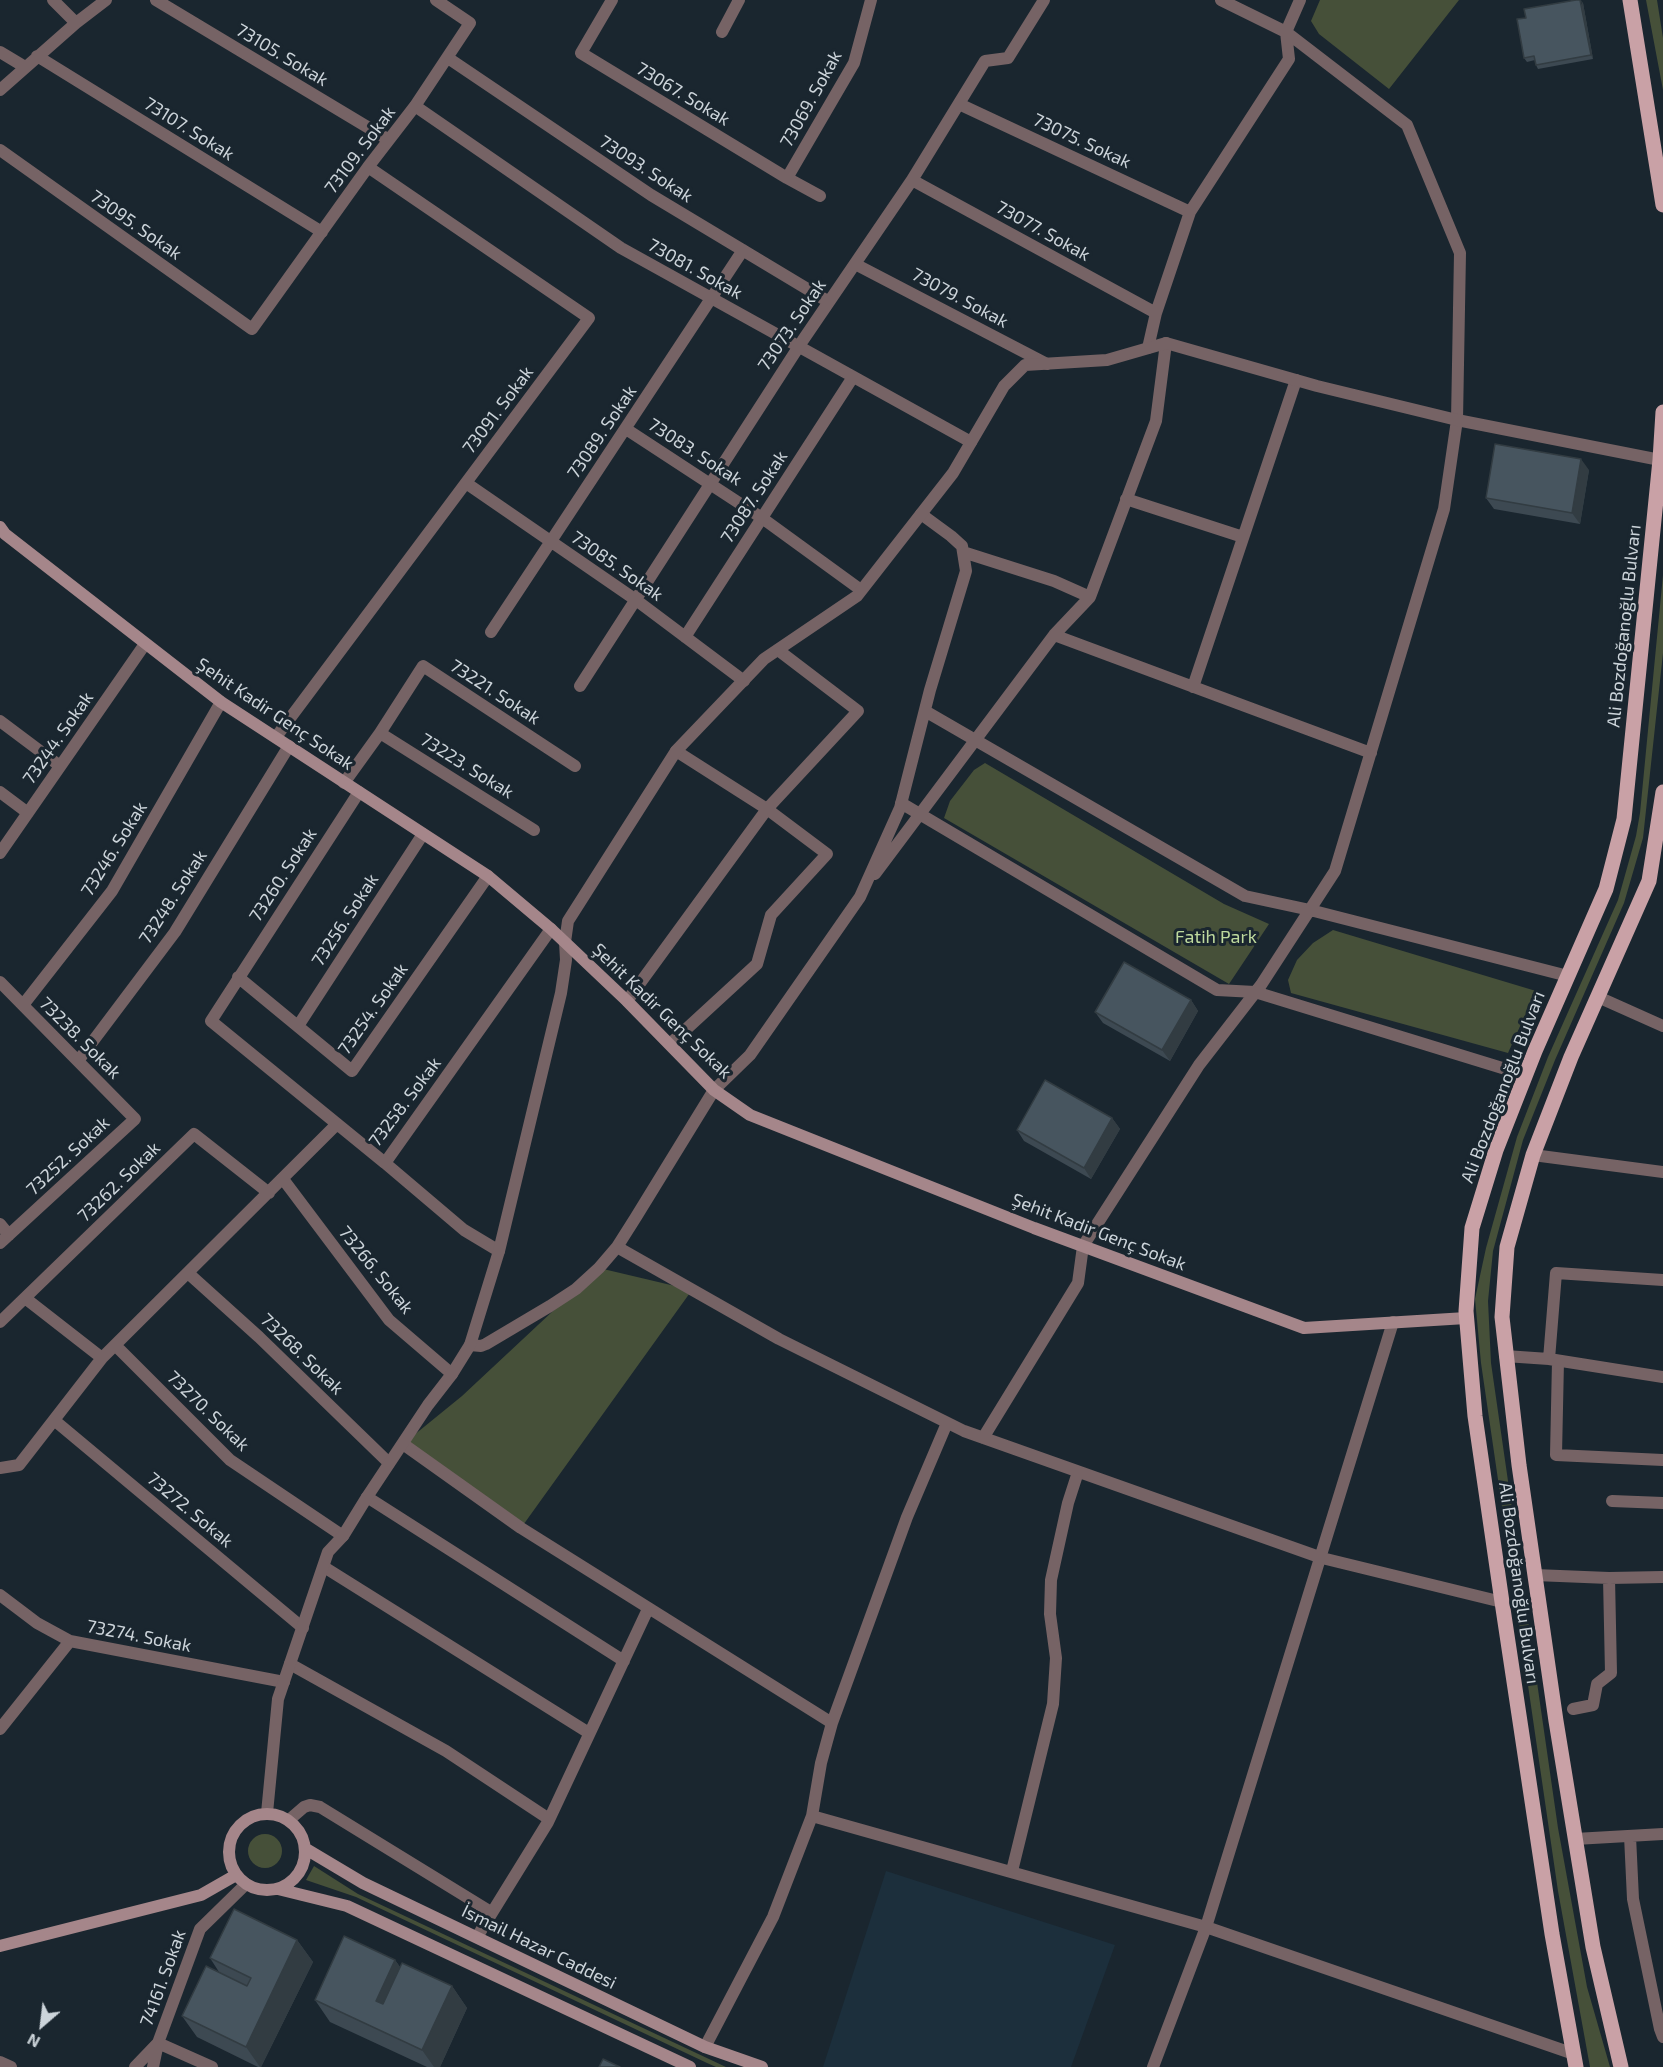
<!DOCTYPE html>
<meta charset="utf-8">
<style>
body{margin:0}
#map{position:relative;width:1663px;height:2067px;overflow:hidden;background:#1a262f;font-family:"Exo 2",sans-serif}
canvas{display:block}
.north{position:absolute;left:12px;top:1995px;width:60px;height:60px;-webkit-text-stroke:4px #1a262f;paint-order:stroke;rotate:208deg;font-size:16px;font-weight:700;line-height:24px;text-align:center;color:#ccd4da}
.north::after{content:'';display:block;margin:auto;width:21px;height:27px;background:#ccd4da;clip-path:polygon(50% 0,100% 100%,50% 72%,0 100%)}
</style>
<div id="map">
<canvas width="1663" height="2067"></canvas>
<div class="north">N</div>
</div>
<script>
const context = document.querySelector('canvas').getContext('2d');
context.lineJoin = 'round';
function fillPath(path, color) { context.fillStyle = color; context.fill(path, 'evenodd'); }
const toPath = rows => new Path2D(rows.map(r => 'M' + r).join(''));
function trace(path, color, width, dash) { context.strokeStyle = color; context.lineWidth = width; context.lineCap = dash ? 'butt' : 'round'; context.setLineDash(dash || []); context.stroke(path); }
function drawText(font, color, halo, rows, align = 'center') {
  context.font = font + ' "Exo 2",sans-serif'; context.lineWidth = 6; context.setLineDash([]); context.textBaseline = 'middle'; context.strokeStyle = halo; context.fillStyle = color; for (const [text, x, y, turn = 0] of rows) {
    context.save(); context.translate(x, y); context.rotate((+turn || 0) * Math.PI / 180); context.textAlign = isNaN(turn) ? turn : align; if (halo) context.strokeText(text, 0, 0); context.fillText(text, 0, 0); context.restore();
  }
}
const built = toPath([
 [886,1871,1115,1945,1071,2067,823,2067]
]);
const green = toPath([
 [1320,0,1459,0,1389,89,1319,34,1311,21],
 [1646,0,1657,0,1663,38,1663,90],
 [1663,575,1663,653,1643,838,1624,903,1555,1060,1523,1140,1493,1251,1488,1301,1491,1363,1558,1828,1587,1987,1610,2067,1590,2067,1558,1891,1481,1363,1475,1299,1486,1248,1517,1137,1548,1057,1618,900,1636,836,1640,813],
 [985,763,1224,904,1269,924,1229,984,944,818,950,801,974,770],
 [1333,930,1536,991,1508,1053,1291,993,1288,980,1297,960,1313,943],
 [599,1268,692,1290,521,1528,403,1444,462,1396],
 '248 1851a17 17 0 1 1 34 0a17 17 0 1 1-34 0Z',
 [314,1866,358,1894,726,2067,716,2067,707,2063,356,1897,306,1880]
]);
const service = toPath([
 [289,1820,304,1807,310,1805,320,1807,491,1912]
]);
const minor = toPath([
 [53,0,76,23],
 [156,0,389,140],
 [612,0,581,53,787,178,820,196],
 [722,32,739,0],
 [0,52,25,67],
 [37,56,322,232],
 [448,58,651,195,829,302],
 [0,90,76,23,106,0],
 [959,104,1190,212],
 [415,106,621,248,971,442],
 [0,150,252,329,368,167,415,106,470,23,436,0],
 [787,178,854,63,871,0],
 [912,180,1156,313],
 [855,264,1047,364],
 [1148,348,1156,313,1190,212,1289,59,1286,32,1300,0],
 [626,429,762,518,861,590],
 [466,483,636,600,744,681],
 [1126,499,1243,537],
 [1090,597,1156,421,1166,343],
 [491,632,743,250],
 [1054,635,1371,753],
 [685,637,853,377],
 [580,686,803,340,912,180,985,61,1008,58,1044,0],
 [1193,687,1296,380],
 [925,711,1245,896,1310,910,1568,976],
 [0,721,60,766],
 [380,733,534,830],
 [276,737,589,318,368,167],
 [344,783,380,733,423,666,575,766],
 [0,792,28,813],
 [359,792,211,1021,385,1163,551,929],
 [901,803,1217,990,1255,992,1525,1075],
 [0,853,145,644],
 [875,874,1054,635,1090,597,1054,581,963,552],
 [238,977,352,1071,488,876],
 [0,982,135,1119,0,1243],
 [1598,997,1663,1026],
 [627,1001,767,809,858,711,778,650],
 [23,1005,112,891,221,702],
 [298,1026,423,834],
 [670,1044,757,964,771,915,827,854,767,809,676,751],
 [78,1061,175,932,289,746],
 [1533,1155,1663,1172],
 [385,1163,464,1230,499,1251],
 [283,1179,389,1320,452,1374],
 [0,1224,9,1235],
 [617,1247,779,1339,964,1431,1322,1558,1502,1602],
 [188,1273,259,1337,389,1463],
 [25,1298,102,1358],
 [0,1322,194,1134,269,1193],
 [115,1345,230,1460,343,1536],
 [470,1345,481,1346,486,1344,550,1306,576,1289,599,1268,617,1247,636,1217,714,1090,750,1055,860,897,900,808,930,690,966,571,962,546,951,536,921,514],
 [1505,1356,1549,1359,1663,1377],
 [1549,1359,1556,1273,1663,1280],
 [1558,1361,1556,1455,1663,1460],
 [54,1420,303,1628],
 [983,1438,1078,1283,1083,1246,1199,1065,1261,985,1335,871,1444,509,1457,420,1460,253,1407,125,1286,32,1221,0],
 [403,1444,521,1528,832,1723],
 [0,1468,19,1465,102,1358,337,1124],
 [367,1497,624,1661],
 [1612,1501,1663,1503],
 [324,1567,589,1733],
 [1535,1575,1609,1578,1663,1577],
 [0,1595,37,1623,70,1641,284,1682],
 [290,1664,446,1751,549,1819],
 [1573,1709,1593,1705,1597,1684,1611,1673,1609,1578],
 [0,1729,70,1641],
 [812,1816,1206,1927,1574,2054],
 [1630,1836,1633,1899,1660,2029,1663,2037],
 [1575,1839,1663,1834],
 [1012,1871,1053,1704,1056,1658,1050,1614,1051,1580,1068,1503,1078,1472],
 [477,1937,548,1822,648,1609],
 [705,2047,773,1917,812,1816,821,1763,832,1723,907,1517,947,1423],
 [0,2062,11,2067],
 [135,2067,158,2043,212,2067],
 [153,2067,158,2043,200,1929,246,1884],
 [1153,2067,1206,1927,1393,1322]
]);
const tertiary = toPath([
 [267,1813,278,1699,328,1552,343,1536,367,1497,428,1405,452,1374,470,1345,499,1251,561,993,566,960,565,942,568,921,676,751,764,659,857,596,953,473,1004,386,1025,365,1107,360,1166,343,1317,386,1457,420,1660,460]
]);
const secondary = toPath([
 [0,527,5,534,221,702,488,876,551,929,627,1001,714,1090,750,1115,1034,1228,1304,1328,1466,1318],
 '229 1852a38 38 0 1 1 76 0a38 38 0 1 1-76 0Z',
 [306,1849,363,1883,705,2047,762,2067],
 [278,1889,347,1906,690,2067],
 [0,1946,201,1895,236,1875]
]);
const primary = toPath([
 [1630,0,1663,205],
 [1576,2067,1552,1934,1502,1602,1475,1416,1466,1311,1472,1228,1496,1150,1535,1051,1606,889,1624,819,1660,460,1663,412],
 [1621,2067,1593,1947,1556,1721,1519,1465,1502,1317,1507,1247,1533,1155,1571,1057,1649,881,1663,792]
]);
const wall = toPath([
 [1583,3,1593,59,1538,69,1536,65,1535,60,1527,62,1524,58],
 [1589,470,1580,524,1494,509,1486,498],
 [1191,1000,1198,1011,1170,1061,1103,1023,1095,1012],
 [1112,1118,1120,1129,1091,1179,1024,1141,1017,1130],
 [297,1940,313,1962,261,2067,258,2067,197,2037,182,2016,219,1972,210,1958],
 [395,1960,400,1967,452,1986,467,2008,440,2067,427,2067,330,2022,315,2000]
]);
const shadedWall = toPath([
 [1581,0,1583,3,1593,59,1591,55],
 [1581,459,1589,470,1580,524,1572,513],
 [1191,1000,1198,1011,1170,1061,1162,1050],
 [1112,1118,1120,1129,1091,1179,1084,1168],
 [297,1940,313,1962,261,2067,260,2067,246,2047],
 [395,1960,410,1981,391,2022,376,2001],
 [452,1986,467,2008,440,2067,434,2067,422,2050]
]);
const building = toPath([
 [1576,0,1580,0,1591,55,1536,65,1534,56,1524,58,1517,19,1526,18,1524,9,1576,0],
 [1495,444,1581,459,1572,513,1486,498,1495,444],
 [1124,962,1191,1000,1162,1050,1095,1012,1124,962],
 [1045,1080,1112,1118,1084,1168,1017,1130,1045,1080],
 [234,1909,297,1940,246,2047,182,2016,206,1966,247,1986,251,1978,210,1958,234,1909],
 [344,1936,395,1960,376,2001,383,2004,402,1963,452,1986,422,2050,315,2000,344,1936],
 [603,2059,620,2067,599,2067,603,2059]
]);
const streetNames = [
 ["73105. Sokak",282,55,31],
 ["73067. Sokak",683,94,31],
 ["73069. Sokak",811,99,-61],
 ["73107. Sokak",189,129,32],
 ["73075. Sokak",1082,141,25],
 ["73109. Sokak",360,150,-53],
 ["73093. Sokak",646,169,33],
 ["73095. Sokak",136,225,35],
 ["73077. Sokak",1043,231,29],
 ["73081. Sokak",695,269,29],
 ["73079. Sokak",960,298,28],
 ["73073. Sokak",792,325,-56],
 ["73091. Sokak",498,410,-53],
 ["73089. Sokak",602,432,-56],
 ["73083. Sokak",695,452,33],
 ["73087. Sokak",754,497,-57],
 ["73085. Sokak",617,566,35],
 ["Ali Bozdoğanoğlu Bulvarı",1624,626,-84],
 ["73221. Sokak",495,692,33],
 ["Şehit Kadir Genç Sokak",275,714,34],
 ["73244. Sokak",58,738,-55],
 ["73223. Sokak",467,766,32],
 ["73246. Sokak",114,849,-58],
 ["73260. Sokak",283,875,-57],
 ["73248. Sokak",173,897,-57],
 ["73256. Sokak",345,920,-57],
 ["73254. Sokak",373,1009,-55],
 ["Şehit Kadir Genç Sokak",662,1011,44],
 ["73238. Sokak",80,1038,45],
 ["Ali Bozdoğanoğlu Bulvarı",1503,1087,-69],
 ["73258. Sokak",405,1102,-53],
 ["73252. Sokak",68,1156,-43],
 ["73262. Sokak",119,1182,-44],
 ["Şehit Kadir Genç Sokak",1099,1232,21],
 ["73266. Sokak",376,1270,51],
 ["73268. Sokak",302,1354,44],
 ["73270. Sokak",208,1411,44],
 ["73272. Sokak",190,1510,40],
 ["Ali Bozdoğanoğlu Bulvarı",1519,1583,82],
 ["73274. Sokak",139,1636,11],
 ["İsmail Hazar Caddesi",539,1947,26],
 ["74161. Sokak",163,1978,-70]
];
const parkNames = [
 ["Fatih Park",1216,937]
];
fillPath(built, '#1c2f3c');
fillPath(green, '#465039');
trace(service, '#766365', 12);
trace(minor, '#766365', 12);
trace(tertiary, '#766365', 12);
trace(secondary, '#a5868a', 12);
trace(primary, '#c9a1a6', 15);
fillPath(wall, '#3d4952');
fillPath(shadedWall, '#323c42');
fillPath(building, '#47555f');
trace(building, '#323c42', 1.5);
drawText('18px', '#ccd4da', '#1a262f', streetNames);
drawText('18px', '#bfda9e', '#1a262f', parkNames);
</script>
